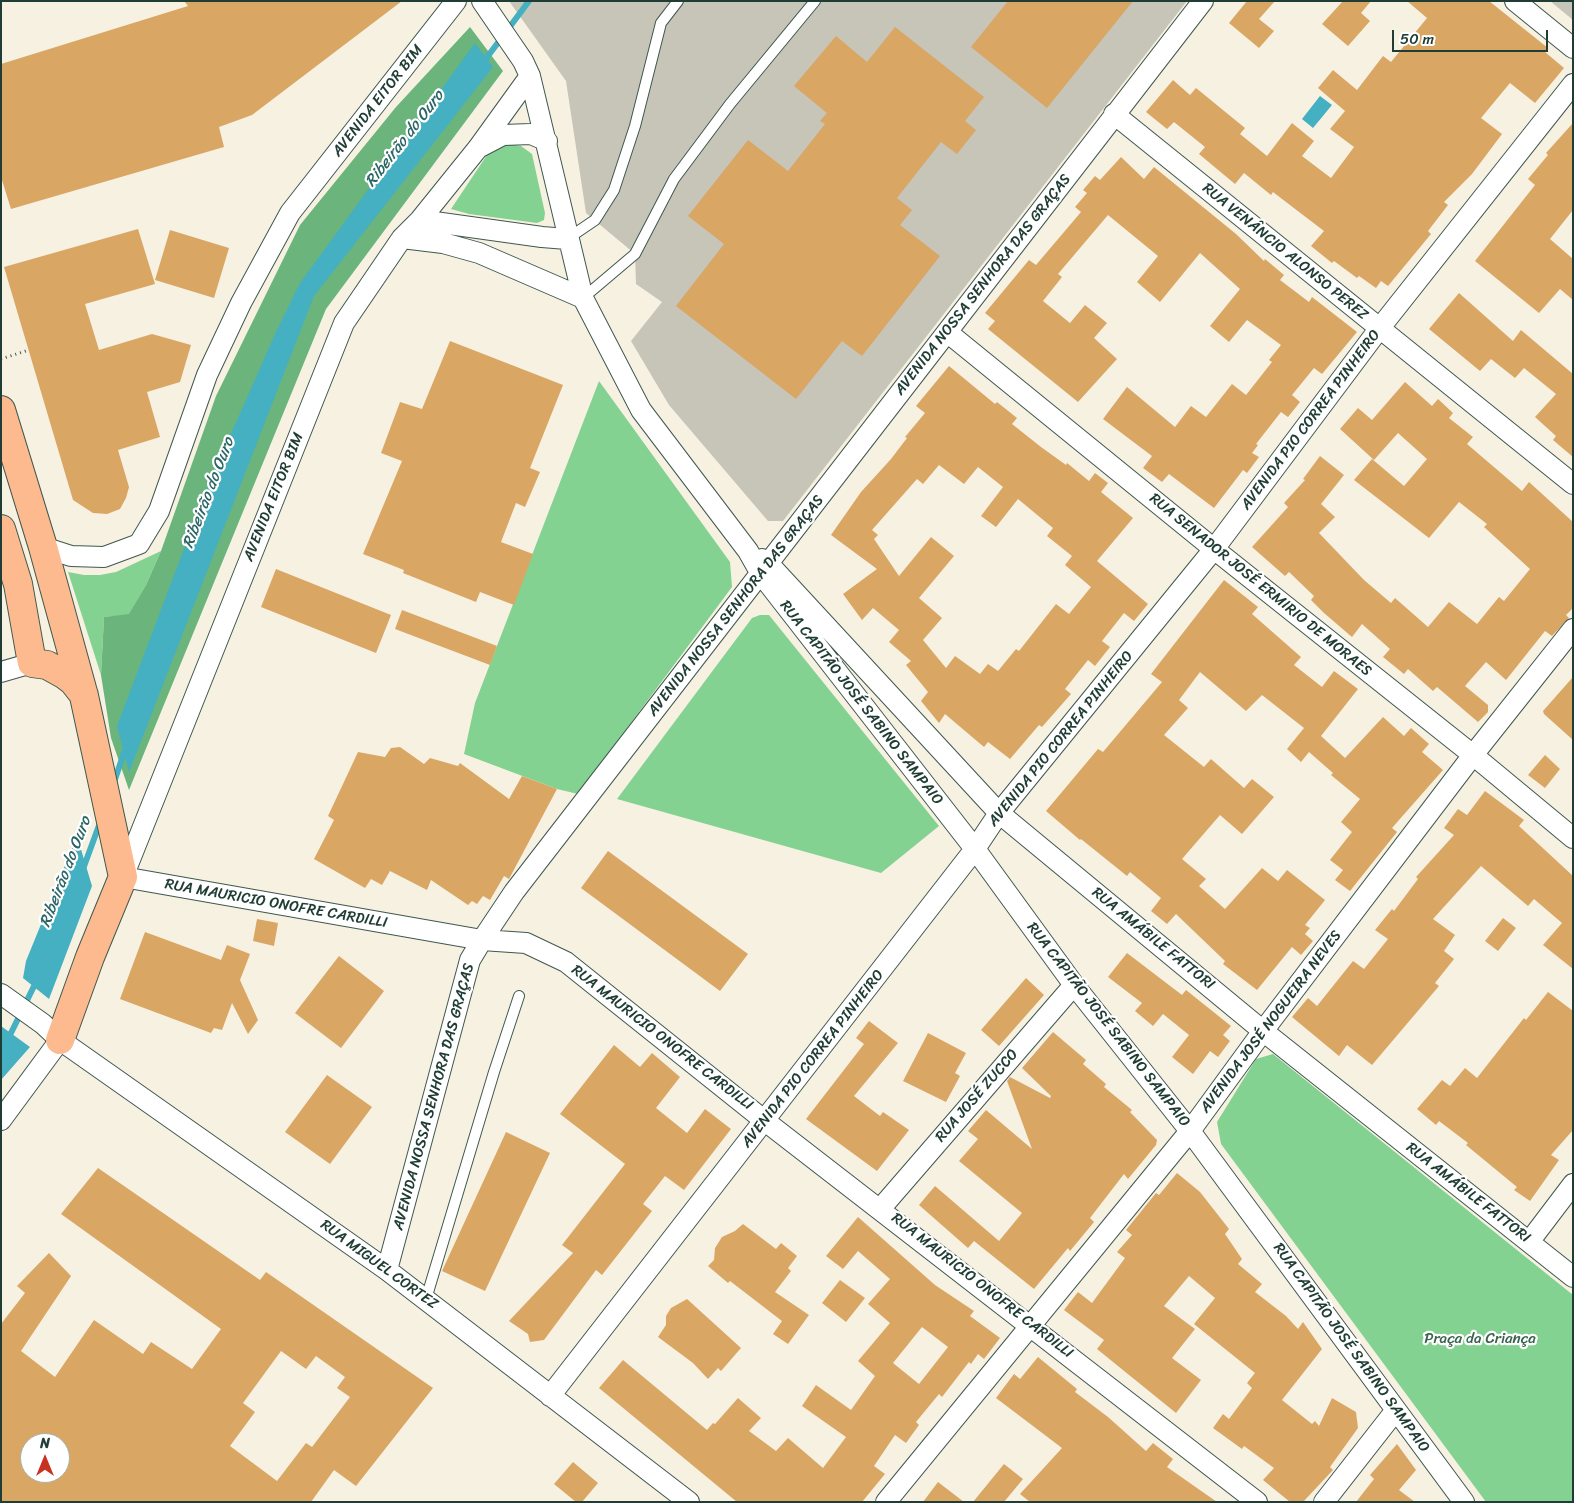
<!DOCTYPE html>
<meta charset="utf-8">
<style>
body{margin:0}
#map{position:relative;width:1574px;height:1503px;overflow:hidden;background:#f7f1e2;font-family:Sriracha,sans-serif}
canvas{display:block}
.frame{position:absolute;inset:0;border:2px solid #1f3d34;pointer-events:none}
.north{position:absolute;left:20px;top:1433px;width:50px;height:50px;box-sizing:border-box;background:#fff;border:1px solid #a5b1ae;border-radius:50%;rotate:0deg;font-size:14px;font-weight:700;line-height:20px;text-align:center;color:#1f3d34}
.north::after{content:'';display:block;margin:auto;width:18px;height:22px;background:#c8321e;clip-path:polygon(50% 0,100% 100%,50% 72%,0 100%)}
.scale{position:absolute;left:1392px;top:30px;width:156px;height:22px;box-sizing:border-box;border:2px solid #1f3d34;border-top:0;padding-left:6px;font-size:15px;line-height:18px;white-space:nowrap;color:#1f3d34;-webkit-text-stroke:4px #fff;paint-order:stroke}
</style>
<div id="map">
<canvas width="1574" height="1503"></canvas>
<div class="frame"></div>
<div class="north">N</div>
<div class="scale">50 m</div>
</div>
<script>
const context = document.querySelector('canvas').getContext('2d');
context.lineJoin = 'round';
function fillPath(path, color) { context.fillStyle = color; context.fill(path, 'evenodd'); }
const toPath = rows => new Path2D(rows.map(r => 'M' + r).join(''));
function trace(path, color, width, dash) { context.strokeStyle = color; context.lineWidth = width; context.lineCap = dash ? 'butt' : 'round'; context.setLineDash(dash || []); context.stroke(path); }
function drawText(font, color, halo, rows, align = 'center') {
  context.font = font + ' Sriracha,sans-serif'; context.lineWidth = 4.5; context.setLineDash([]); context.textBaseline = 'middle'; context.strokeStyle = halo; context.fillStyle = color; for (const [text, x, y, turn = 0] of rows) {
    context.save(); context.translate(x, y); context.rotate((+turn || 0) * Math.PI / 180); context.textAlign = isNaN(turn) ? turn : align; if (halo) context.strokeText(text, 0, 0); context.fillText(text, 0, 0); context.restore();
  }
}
const industrial = toPath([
 [509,1,1187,1,783,521,768,521,669,405,631,341,662,302,636,284,635,254,586,213,566,81],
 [1550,1,1573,1,1573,20]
]);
const green = toPath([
 [509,144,521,146,532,154,545,213,544,220,537,223,469,214,451,209,487,155,496,146],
 [599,381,730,562,732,587,578,794,557,789,464,754,475,703],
 [161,551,146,585,129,615,104,617,101,675,68,572,84,575,100,575,116,572],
 [760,615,769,615,939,826,881,873,617,799,752,618],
 [1273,1054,1573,1295,1573,1502,1486,1502,1221,1144,1217,1122,1256,1059]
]);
const forest = toPath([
 [470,27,503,71,326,309,129,790,111,738,101,675,104,617,129,614,146,585,161,551,216,396,300,225,396,107]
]);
const water = toPath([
 [475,43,493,67,314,296,129,772,117,726,207,488,276,332,300,283],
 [1320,96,1332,105,1313,128,1302,119],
 [77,836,92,886,49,999,23,978,26,961],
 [1,1026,30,1047,1,1080]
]);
const stream = toPath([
 [482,64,529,1],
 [113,785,126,747],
 [83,869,101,820],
 [1,1044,11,1033,37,980]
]);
const building = toPath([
 [184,1,402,1,252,115,219,127,224,147,11,209,1,177,1,64,188,6],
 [1008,1,1133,1,1047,108,971,47],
 [1247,1,1275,1,1259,19,1274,31,1259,48,1229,23],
 [1343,1,1371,1,1361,13,1370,21,1348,46,1322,24],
 [1407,1,1489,1,1548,48,1545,52,1564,68,1535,103,1510,83,1481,118,1502,134,1472,174,1444,202,1448,205,1428,231,1431,234,1388,286,1381,281,1376,288,1359,276,1357,278,1334,261,1332,263,1311,246,1324,231,1303,215,1273,192,1271,195,1244,173,1235,184,1199,154,1205,147,1174,122,1167,129,1146,112,1173,80,1190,95,1196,88,1245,128,1240,134,1267,156,1292,123,1314,141,1302,156,1331,178,1354,147,1330,129,1345,111,1318,88,1333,70,1357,90,1383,56,1391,62,1427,18],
 [895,27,984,97,965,121,976,130,957,154,941,142,897,198,912,210,900,225,940,256,862,356,842,341,796,399,676,306,724,244,688,216,748,140,788,171,825,124,820,121,827,113,794,86,836,36,867,62],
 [1573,123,1573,210,1550,239,1573,259,1573,300,1560,289,1539,313,1475,261,1535,185,1528,179,1548,155,1546,153],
 [1121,157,1144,179,1154,167,1236,234,1264,261,1265,259,1284,275,1280,280,1309,302,1312,297,1357,332,1322,374,1314,368,1292,395,1300,402,1288,417,1281,412,1256,444,1258,445,1252,453,1259,457,1247,473,1243,470,1214,508,1169,474,1162,482,1143,468,1152,456,1103,419,1127,387,1175,427,1191,406,1206,417,1232,384,1246,395,1272,362,1269,360,1281,345,1247,320,1229,342,1210,326,1240,289,1200,253,1160,302,1137,282,1158,256,1108,215,1058,274,1062,277,1043,301,1070,323,1085,305,1107,323,1094,338,1117,359,1078,402,988,329,995,321,985,313,1029,260,1036,265,1081,212,1075,207,1087,193,1083,190,1095,176,1100,180],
 [138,229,155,284,85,304,99,350,152,334,191,345,180,382,147,392,160,437,118,450,129,487,126,498,120,509,107,514,93,513,73,500,4,267],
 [170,230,229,248,214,298,155,280],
 [1459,293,1513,341,1521,330,1573,374,1573,457,1553,440,1556,436,1535,417,1556,394,1524,368,1515,378,1491,359,1480,371,1429,329],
 [450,341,563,385,530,468,540,472,525,507,516,503,501,542,533,554,514,605,480,592,476,602,403,573,404,570,363,554,402,461,381,453,400,402,422,409],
 [949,366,995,404,997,402,1017,418,1012,424,1041,447,1066,465,1067,463,1089,481,1095,473,1108,483,1101,492,1133,518,1097,561,1148,604,1134,621,1124,613,1102,641,1110,647,1095,666,1088,660,1065,689,1071,694,1042,727,1039,725,1010,759,988,742,984,747,945,714,939,723,921,701,928,692,906,665,911,661,889,642,899,630,873,608,862,620,843,594,877,569,831,535,861,492,891,459,907,438,905,437,925,413,916,406],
 [939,465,964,484,978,467,1003,487,981,516,996,527,1018,499,1053,528,1047,536,1072,556,1065,565,1091,587,1069,614,1056,604,1019,651,1016,649,998,671,988,664,980,674,955,656,946,668,923,640,942,618,919,598,954,556,931,537,899,576,874,539,878,535,872,530,917,479,923,484],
 [1405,382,1432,406,1438,399,1453,413,1449,418,1473,437,1467,444,1522,491,1529,482,1573,522,1573,608,1566,615,1569,618,1552,636,1545,631,1506,680,1486,662,1465,686,1488,705,1488,712,1478,722,1437,687,1433,691,1408,669,1404,674,1383,657,1390,649,1362,624,1352,637,1324,613,1311,600,1314,596,1289,572,1285,576,1252,547,1288,507,1284,503,1305,480,1303,479,1320,456,1344,475,1321,504,1335,517,1319,533,1364,580,1391,603,1395,598,1428,627,1449,602,1477,624,1499,597,1504,601,1530,569,1484,527,1487,524,1459,502,1429,538,1354,480,1372,459,1404,486,1427,459,1398,433,1374,460,1340,429,1358,408,1372,420],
 [276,569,391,615,376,653,261,607],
 [1224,580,1258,607,1252,614,1301,657,1294,665,1322,687,1334,671,1358,689,1321,736,1345,758,1383,717,1404,736,1411,728,1429,744,1422,752,1443,770,1392,828,1397,832,1350,891,1335,880,1343,870,1330,860,1352,832,1341,822,1360,799,1331,775,1333,773,1309,752,1301,762,1287,749,1304,728,1262,695,1246,711,1200,672,1179,700,1188,708,1164,735,1204,767,1211,759,1244,788,1252,779,1274,797,1242,834,1220,815,1182,859,1206,879,1199,886,1225,909,1262,868,1278,881,1287,870,1325,900,1305,925,1310,928,1305,934,1313,941,1301,955,1292,947,1257,990,1223,964,1225,961,1176,914,1167,924,1151,911,1161,898,1130,872,1127,876,1081,839,1080,840,1046,811,1098,749,1103,752,1162,682,1151,674],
 [402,610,497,646,490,665,395,629],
 [1573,677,1573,740,1544,714,1543,711],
 [400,747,424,764,430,758,458,766,460,763,509,799,522,776,557,789,509,879,504,876,490,900,483,896,477,904,472,901,468,905,431,880,427,890,390,871,382,885,371,879,365,888,314,859,334,820,328,816,358,752,385,757,391,748],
 [1545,755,1560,769,1545,788,1528,775],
 [1485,791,1524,820,1519,826,1573,876,1573,969,1543,945,1562,923,1534,899,1528,906,1481,866,1433,919,1455,935,1444,951,1454,959,1435,983,1439,986,1372,1065,1347,1045,1339,1056,1292,1017,1308,998,1317,1006,1353,961,1364,969,1388,939,1375,930,1392,909,1394,911,1418,879,1416,877,1454,835,1444,828,1458,809,1467,815],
 [608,851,748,954,720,991,581,888],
 [1503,918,1516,928,1498,951,1485,941],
 [257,919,278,923,274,946,253,941],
 [145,932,221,960,227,945,250,954,240,980,258,1020,248,1034,232,1003,222,1030,214,1028,211,1033,120,999],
 [1127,953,1182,995,1186,990,1231,1026,1223,1035,1230,1041,1218,1057,1210,1051,1193,1074,1172,1057,1189,1035,1163,1014,1153,1026,1135,1011,1142,1003,1108,977],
 [339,956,384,991,341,1048,295,1013],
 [1026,978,1044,995,999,1046,981,1030],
 [1548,992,1573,1011,1573,1130,1551,1155,1559,1160,1530,1201,1514,1190,1517,1187,1466,1145,1468,1143,1439,1121,1436,1125,1417,1109,1442,1080,1450,1086,1465,1068,1477,1078,1524,1018,1526,1020],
 [869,1021,898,1043,854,1096,880,1116,883,1112,909,1130,877,1171,806,1119,864,1044,856,1038],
 [1053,1032,1086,1060,1083,1064,1106,1084,1104,1087,1132,1110,1130,1112,1157,1140,1156,1145,1128,1179,1124,1174,1090,1218,1094,1222,1070,1251,1068,1248,1034,1289,974,1241,968,1248,919,1205,935,1186,999,1241,1022,1213,959,1161,978,1139,968,1131,986,1110,1032,1149,1007,1081,1010,1077,1050,1098,1051,1096,1022,1068],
 [928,1033,966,1053,955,1073,960,1076,946,1102,903,1081],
 [614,1045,640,1067,652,1053,680,1077,656,1108,687,1133,705,1109,731,1129,684,1190,665,1176,643,1204,652,1211,602,1275,596,1270,544,1340,530,1342,528,1334,509,1321,573,1253,562,1245,625,1164,560,1114],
 [327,1075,372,1107,330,1164,285,1132],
 [506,1132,550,1153,485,1291,442,1271],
 [98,1168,260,1280,266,1272,433,1388,356,1486,334,1470,311,1502,1,1502,1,1324,25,1293,17,1286,49,1253,71,1276,21,1351,55,1377,94,1320,143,1354,151,1342,192,1369,221,1329,61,1214],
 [281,1351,306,1369,316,1356,345,1377,337,1388,350,1397,312,1447,306,1443,277,1481,230,1446,255,1412,243,1403],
 [30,1443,60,1443,60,1473,30,1473],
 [1177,1173,1200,1192,1229,1229,1225,1234,1242,1259,1238,1264,1262,1284,1255,1292,1286,1316,1298,1329,1303,1322,1322,1349,1282,1400,1312,1424,1315,1421,1319,1426,1332,1398,1356,1412,1358,1428,1330,1467,1333,1470,1303,1502,1290,1502,1263,1480,1274,1468,1244,1446,1242,1449,1213,1428,1223,1414,1229,1419,1252,1388,1247,1383,1255,1373,1194,1324,1215,1298,1189,1276,1164,1306,1195,1329,1172,1358,1201,1380,1176,1413,1097,1349,1104,1340,1064,1310,1078,1292,1092,1303,1125,1258,1117,1252,1132,1235,1126,1230,1156,1193,1159,1195],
 [858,1217,935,1285,974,1311,970,1316,1000,1338,984,1359,978,1354,971,1364,969,1362,942,1397,939,1394,916,1422,919,1425,906,1443,895,1435,874,1466,885,1474,862,1502,737,1502,599,1388,623,1360,707,1430,713,1423,715,1424,738,1398,761,1418,749,1431,776,1451,788,1438,823,1468,846,1437,802,1406,816,1385,851,1410,875,1376,858,1361,890,1323,868,1304,890,1279,858,1251,843,1269,826,1256],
 [922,1327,948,1347,919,1384,893,1363],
 [743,1224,776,1249,781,1243,797,1256,788,1268,791,1271,775,1292,809,1315,788,1344,773,1334,782,1321,730,1281,728,1283,708,1266,714,1260,715,1248,722,1237,735,1231],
 [840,1280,865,1298,846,1322,822,1303],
 [687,1299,741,1348,721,1371,718,1368,708,1379,693,1363,658,1337,666,1325,666,1316,671,1308],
 [1038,1357,1077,1389,1075,1392,1108,1417,1146,1451,1153,1443,1173,1459,1167,1467,1217,1502,1030,1502,1020,1494,1062,1448,996,1398,1014,1374,1020,1379],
 [1397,1444,1416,1470,1399,1490,1415,1502,1356,1502,1374,1479,1370,1475],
 [573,1462,598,1483,582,1502,576,1502,554,1484],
 [1004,1464,1023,1479,1004,1502,973,1502],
 [938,1482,964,1502,923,1502]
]);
const path = toPath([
 [1,359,29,350]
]);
const service = toPath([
 [567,239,595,220,614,190,635,126,661,23,678,1],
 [583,298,635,254,674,179,730,104,815,1],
 [426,1299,494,1072,519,996]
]);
const minor = toPath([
 [482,1,523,61,530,76,583,298,641,410,748,551,761,574,975,849,1074,985,1190,1131,1464,1502],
 [1515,1,1573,48],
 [530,76,478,148,420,220,402,238,344,323,123,877,482,940,526,943,566,962,765,1121,1257,1502],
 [1114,114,1573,484],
 [480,147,503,135,531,134,547,141],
 [420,220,542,237,567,239],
 [402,238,443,243,479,253,583,298],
 [947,332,1214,549,1473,755,1573,838],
 [43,547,71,556,104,557,139,544,159,511,207,375,241,303,290,213,456,1],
 [762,559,768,563,999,813,1263,1031,1573,1277],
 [1,672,32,663],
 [1,994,43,1024,60,1040,387,1270,689,1502],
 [1,1120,60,1040],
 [881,1208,1074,985],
 [1529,1242,1573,1184],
 [387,1270,470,960,482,940,514,892,1203,1],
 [550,1396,975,849,999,813,1214,549,1379,329,1573,84],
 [886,1502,1190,1131,1263,1031,1473,755,1573,629],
 [1324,1502,1396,1410]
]);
const primary = toPath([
 [1,410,43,547,84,696,123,877,90,957,60,1040],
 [1,529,18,584,32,663,47,665,65,675,73,681,84,695]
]);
const streetNames = [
 ["AVENIDA EITOR BIM",378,101,-52],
 ["RUA VENÂNCIO ALONSO PEREZ",1285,252,39],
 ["AVENIDA NOSSA SENHORA DAS GRAÇAS",983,285,-52],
 ["AVENIDA PIO CORREA PINHEIRO",1311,420,-53],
 ["AVENIDA EITOR BIM",274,497,-68],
 ["RUA SENADOR JOSÉ ERMIRIO DE MORAES",1260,585,39],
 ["AVENIDA NOSSA SENHORA DAS GRAÇAS",736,606,-52],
 ["RUA CAPITÃO JOSÉ SABINO SAMPAIO",861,703,52],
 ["AVENIDA PIO CORREA PINHEIRO",1061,739,-51],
 ["RUA MAURICIO ONOFRE CARDILLI",276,904,10],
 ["RUA AMÁBILE FATTORI",1153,939,39],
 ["AVENIDA JOSÉ NOGUEIRA NEVES",1271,1022,-53],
 ["RUA CAPITÃO JOSÉ SABINO SAMPAIO",1108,1025,52],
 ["RUA MAURICIO ONOFRE CARDILLI",662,1038,38],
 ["AVENIDA PIO CORREA PINHEIRO",813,1059,-52],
 ["RUA JOSÉ ZUCCO",977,1096,-49],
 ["AVENIDA NOSSA SENHORA DAS GRAÇAS",434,1097,-75],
 ["RUA AMÁBILE FATTORI",1468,1193,38],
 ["RUA MIGUEL CORTEZ",379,1265,36],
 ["RUA MAURICIO ONOFRE CARDILLI",982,1286,38],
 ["RUA CAPITÃO JOSÉ SABINO SAMPAIO",1351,1348,54]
];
const parkNames = [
 ["Praça da Criança",1480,1339]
];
const waterNames = [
 ["Ribeirão do Ouro",405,139,-52],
 ["Ribeirão do Ouro",209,493,-69],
 ["Ribeirão do Ouro",66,872,-69]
];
fillPath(industrial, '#c7c4b8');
fillPath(green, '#84d291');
fillPath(forest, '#6bb47b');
fillPath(water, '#44b0c2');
trace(stream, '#44b0c2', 6);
fillPath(building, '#d9a664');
trace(service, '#3f584e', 12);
trace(minor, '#3f584e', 22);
trace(primary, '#3f584e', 30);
trace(path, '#3f584e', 3, [1, 4]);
trace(service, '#fff', 10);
trace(minor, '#fff', 20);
trace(primary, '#fcba8e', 28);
drawText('15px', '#1f3d34', '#fff', streetNames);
drawText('15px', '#38624b', '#fff', parkNames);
drawText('italic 16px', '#2c6566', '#fff', waterNames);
</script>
